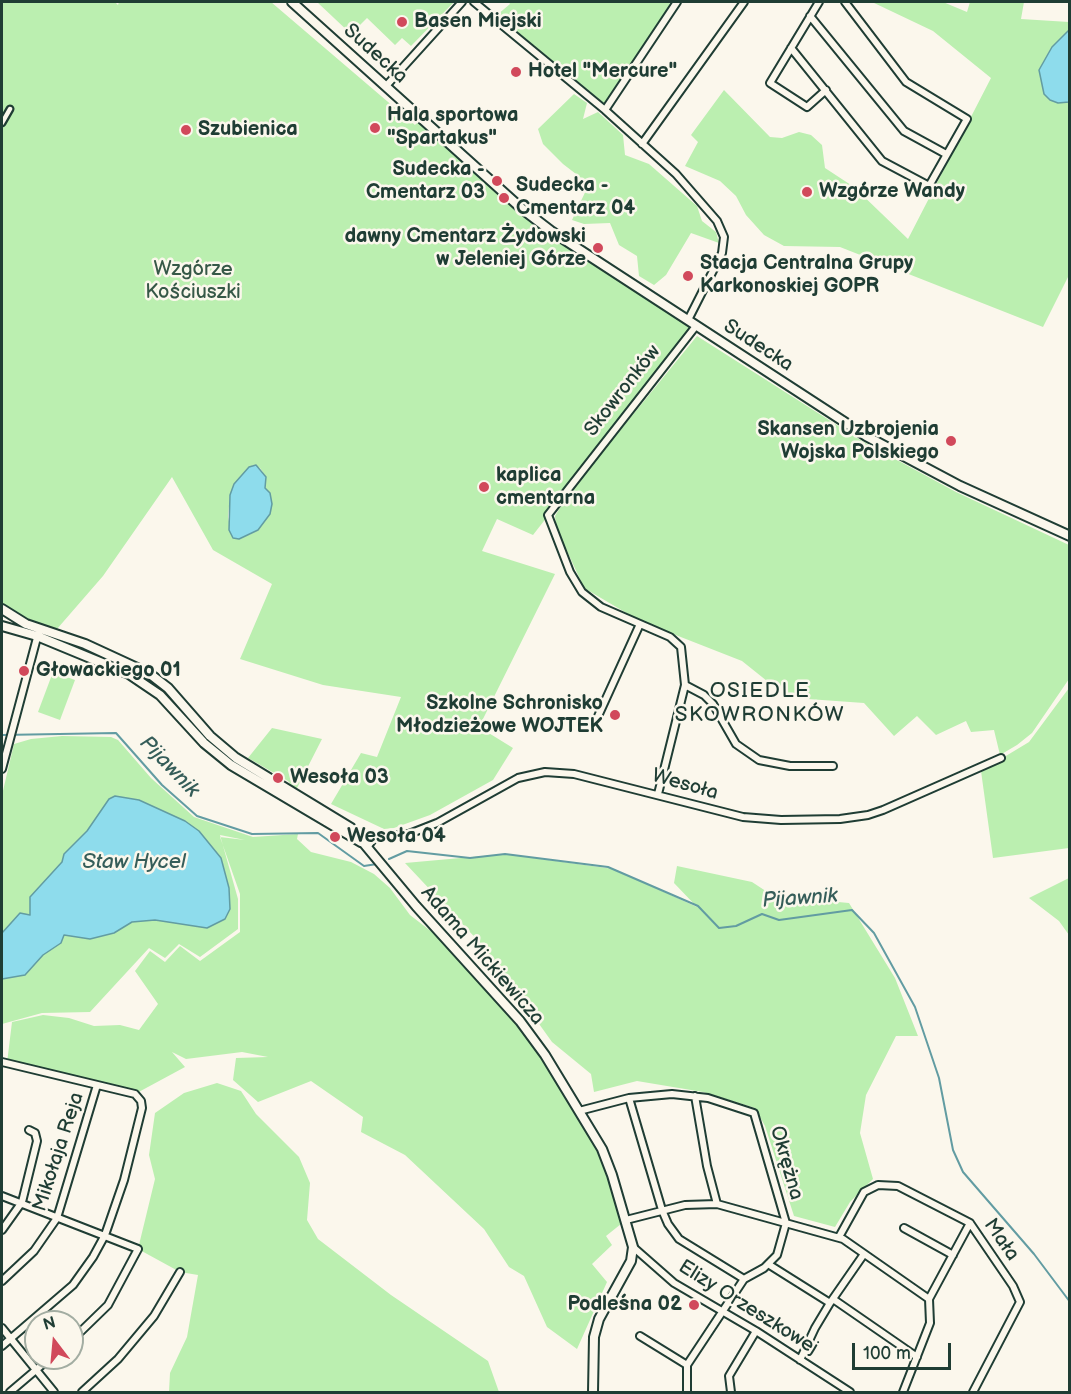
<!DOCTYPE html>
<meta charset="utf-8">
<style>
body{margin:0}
#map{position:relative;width:1071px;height:1394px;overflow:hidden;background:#fbf7ec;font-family:"Balsamiq Sans",sans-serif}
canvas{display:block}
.frame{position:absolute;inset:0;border:3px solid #1f3d34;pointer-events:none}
.north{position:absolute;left:24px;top:1310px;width:60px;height:60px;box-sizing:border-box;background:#fbf7ec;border:2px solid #a3ada2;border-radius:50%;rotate:344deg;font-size:16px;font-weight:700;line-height:24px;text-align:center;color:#1f3d34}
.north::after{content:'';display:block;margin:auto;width:21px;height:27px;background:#d1495b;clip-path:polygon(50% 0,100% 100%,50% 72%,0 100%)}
.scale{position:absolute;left:852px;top:1343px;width:99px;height:27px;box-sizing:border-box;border:3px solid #1f3d34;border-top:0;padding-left:8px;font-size:18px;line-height:21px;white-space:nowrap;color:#1f3d34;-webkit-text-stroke:4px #fbf7ec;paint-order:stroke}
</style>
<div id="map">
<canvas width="1071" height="1394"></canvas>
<div class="frame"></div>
<div class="north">N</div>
<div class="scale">100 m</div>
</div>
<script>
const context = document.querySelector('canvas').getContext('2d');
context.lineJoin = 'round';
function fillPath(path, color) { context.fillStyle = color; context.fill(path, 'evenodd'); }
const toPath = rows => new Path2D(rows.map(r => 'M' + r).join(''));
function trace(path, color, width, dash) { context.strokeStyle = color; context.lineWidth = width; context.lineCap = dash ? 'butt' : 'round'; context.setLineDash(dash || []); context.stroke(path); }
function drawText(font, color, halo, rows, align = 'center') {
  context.font = font + ' "Balsamiq Sans",sans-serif'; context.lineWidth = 5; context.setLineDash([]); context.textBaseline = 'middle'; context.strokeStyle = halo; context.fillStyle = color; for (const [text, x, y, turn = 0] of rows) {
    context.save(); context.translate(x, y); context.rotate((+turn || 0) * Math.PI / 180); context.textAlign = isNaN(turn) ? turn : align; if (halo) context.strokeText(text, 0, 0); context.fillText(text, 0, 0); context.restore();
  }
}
const green = toPath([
 [2,2,115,2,118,5,119,2,271,2,415,125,421,118,521,208,696,326,533,535,497,519,482,551,555,574,479,727,513,748,493,780,430,815,394,828,384,829,331,804,361,753,377,757,401,697,323,685,240,659,272,584,213,550,172,477,103,576,57,629,49,631,2,605],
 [253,465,260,468,266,477,265,488,271,495,270,514,258,530,249,535,232,536,228,517,230,495,234,484],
 [317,2,454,2,411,46,402,38,395,45,367,18,351,34],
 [509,2,667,2,671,4,605,104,497,15,510,4],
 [872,2,943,2,967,12,970,2,1024,2,1021,19,1069,22,1069,30,1052,47,1039,70,1044,94,1063,103,1070,102,1069,275,1043,327,840,247,784,246,764,235,746,215,736,196,720,181,685,166,698,142,691,135,724,90,770,137,782,138,799,132,811,135,822,145,825,168,854,187,908,239,991,78,933,31],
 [574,94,587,103,583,119,598,112,623,135,625,155,649,164,697,206,702,221,716,232,719,243,691,233,666,275,654,285,639,276,637,256,619,245,610,223,584,224,572,220,589,184,563,164,543,144,538,129],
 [697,336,862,441,956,492,1069,545,1069,679,1032,733,1017,745,1000,755,994,730,971,732,966,721,936,735,917,716,894,736,864,703,794,698,782,693,742,661,640,621,584,588,556,527,555,516,569,493],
 [49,634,68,640,148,676,145,680,124,668,48,637],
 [53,672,75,680,60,720,38,712],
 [161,686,250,771,248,773,206,741,159,690],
 [1069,688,1069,848,993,858,981,771,1029,742],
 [272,728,322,739,296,790,288,781,248,758],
 [62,736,111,737,118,740,151,778,194,817,253,837,298,834,297,839,311,852,351,862,374,874,390,888,410,915,463,956,520,1021,602,1149,626,1220,606,1236,612,1245,592,1264,607,1282,577,1349,547,1327,524,1276,509,1267,484,1229,405,1155,361,1132,363,1117,311,1081,258,1102,233,1080,236,1058,268,1057,242,1052,186,1059,172,1052,185,1067,135,1094,7,1063,12,1022,43,1015,69,1018,94,1026,120,1025,139,1030,158,1004,135,971,150,951,165,962,180,946,200,961,240,932,240,894,220,837,245,840,220,835,238,899,238,929,200,957,179,944,165,958,149,948,90,1012,42,1013,2,1024,2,795,14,744,31,739],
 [505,854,614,869,697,907,674,883,677,866,752,882,787,905,827,901,849,903,895,978,918,1036,896,1036,866,1095,860,1133,873,1179,850,1202,835,1227,794,1216,765,1126,755,1108,703,1092,637,1081,594,1092,591,1074,552,1042,484,947,405,863],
 [1069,878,1069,935,1059,921,1029,898],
 [217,1083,241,1091,256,1114,299,1157,310,1183,307,1220,318,1239,391,1295,488,1361,499,1392,169,1392,170,1373,187,1337,198,1275,180,1272,138,1249,155,1179,149,1155,155,1113,184,1093]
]);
const water = toPath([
 [1069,30,1069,102,1058,103,1050,100,1044,94,1039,70,1052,47,1069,30],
 [256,465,266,477,265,488,270,493,272,504,270,514,258,530,239,539,233,538,229,530,230,495,234,484,249,467,256,465],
 [115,796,139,800,185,821,199,831,221,858,229,888,230,909,225,919,207,928,155,920,132,922,114,933,90,939,64,935,61,943,43,955,25,975,2,979,2,933,20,913,30,915,30,897,62,862,64,854,87,831,109,799,115,796]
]);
const stream = toPath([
 [2,735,116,733,162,785,197,816,252,834,318,833,364,866,377,864],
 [389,859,407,851,470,858,505,854,608,867,698,906,719,928,736,926,762,914,779,920,852,910,874,933,915,1007,939,1078,953,1150,963,1172,1034,1254,1070,1302]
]);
const pedestrian = toPath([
 [2,123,10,109]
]);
const minor = toPath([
 [474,2,605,110,676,174,717,221,724,237,722,253,688,320],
 [819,2,770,83,807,107,826,90],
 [810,16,904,131,946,154],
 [791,48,882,161,929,186,967,119,906,82,845,2],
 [386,86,462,2],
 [605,110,677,2],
 [642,144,744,2],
 [685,685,704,695,713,704,736,744,759,760,790,766,833,766],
 [594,725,640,624],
 [2,769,38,634],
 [658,794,685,685,681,647,670,637,601,607,582,592,570,572,548,515,696,326],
 [368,846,375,837,409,834,437,823,518,778,545,772,574,774,743,817,781,820,840,819,868,815,883,810,1001,758],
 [2,1062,135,1094,141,1101,142,1108,124,1180,105,1235,93,1257,73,1285,2,1346],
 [695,1096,707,1166,717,1204],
 [629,1098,662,1210,668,1224,679,1239,744,1279,687,1365,687,1392],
 [579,1111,629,1098,672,1094,708,1098,754,1113,786,1223,777,1255,764,1268,744,1279],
 [2,1196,138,1249,108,1305,72,1340],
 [626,1220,685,1205,717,1204,843,1239,929,1299,930,1323,903,1392],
 [904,1228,953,1255],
 [2,1230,22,1202,37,1141,35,1133,29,1130],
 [839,1237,864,1192,878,1185,898,1186,970,1223,1013,1286,1020,1302,973,1392],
 [633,1247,674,1283,756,1331,850,1392],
 [768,1264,830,1303,864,1254],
 [2,1281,34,1251,57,1218,97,1085],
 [833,1299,917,1357],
 [929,1299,970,1223],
 [2,1328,54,1392],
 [640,1336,687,1365],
 [800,1360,815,1328,830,1303],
 [10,1392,50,1358],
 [82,1392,118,1359,154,1316,180,1272],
 [731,1392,729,1376,756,1331]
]);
const tertiary = toPath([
 [292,2,521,208,551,231,866,436,960,486,1070,536],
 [2,609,26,624,85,644,150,674,168,688,210,736,236,758,351,828,416,906,520,1021,545,1055,602,1149,612,1175,633,1247,631,1261,599,1319,594,1337,593,1392],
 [2,626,37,636,129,674,160,695,204,743,231,765,361,842]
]);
const markers = [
 [402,22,6,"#d1495b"],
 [516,72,6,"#d1495b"],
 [375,128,6,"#d1495b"],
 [186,130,6,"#d1495b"],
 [497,181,6,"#d1495b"],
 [807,192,6,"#d1495b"],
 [504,198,6,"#d1495b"],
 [598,248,6,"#d1495b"],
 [688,276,6,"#d1495b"],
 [951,441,6,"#d1495b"],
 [484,487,6,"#d1495b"],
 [24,671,6,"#d1495b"],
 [615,715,6,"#d1495b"],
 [278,778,6,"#d1495b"],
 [335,837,6,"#d1495b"],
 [694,1305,6,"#d1495b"]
];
const poiNames = [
 ["Basen Miejski",414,22],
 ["Hotel \"Mercure\"",528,72],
 ["Hala sportowa",387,116],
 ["\"Spartakus\"",387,139],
 ["Szubienica",198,130],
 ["Sudecka -",485,170,"right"],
 ["Cmentarz 03",485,193,"right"],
 ["Sudecka -",516,186],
 ["Cmentarz 04",516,209],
 ["Wzgórze Wandy",819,192],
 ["dawny Cmentarz Żydowski",586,237,"right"],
 ["w Jeleniej Górze",586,260,"right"],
 ["Stacja Centralna Grupy",700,264],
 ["Karkonoskiej GOPR",700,287],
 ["Skansen Uzbrojenia",939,430,"right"],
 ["Wojska Polskiego",939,453,"right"],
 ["kaplica",496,476],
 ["cmentarna",496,499],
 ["Głowackiego 01",36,671],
 ["Szkolne Schronisko",603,704,"right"],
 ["Młodzieżowe WOJTEK",603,727,"right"],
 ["Wesoła 03",290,778],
 ["Wesoła 04",347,837],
 ["Podleśna 02",682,1305,"right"]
];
const streetNames = [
 ["Sudecka",375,54,42],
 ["Sudecka",758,346,33],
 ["Skowronków",623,391,-52],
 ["Wesoła",685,785,16],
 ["Adama Mickiewicza",482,956,49],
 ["Mikołaja Reja",59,1152,-72],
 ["Okrężna",786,1163,74],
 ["Mała",1001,1240,55],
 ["Elizy Orzeszkowej",748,1308,32]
];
const parkNames = [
 ["Wzgórze",193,270],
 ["Kościuszki",193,293]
];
const neighbourhoodNames = [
 ["OSIEDLE",760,692],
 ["SKOWRONKÓW",760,716]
];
const waterNames = [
 ["Pijawnik",169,767,46],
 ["Staw Hycel",134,863],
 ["Pijawnik",800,899,-4]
];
fillPath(green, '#bbefb0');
fillPath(water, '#8edcec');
trace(water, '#629ca2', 1.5);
trace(stream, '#629ca2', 2);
trace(pedestrian, '#1f3d34', 9);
trace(minor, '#1f3d34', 10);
trace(tertiary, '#1f3d34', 12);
trace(pedestrian, '#fbf7ec', 4.5);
trace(minor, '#fbf7ec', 6);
trace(tertiary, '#fbf7ec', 8);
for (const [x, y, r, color] of markers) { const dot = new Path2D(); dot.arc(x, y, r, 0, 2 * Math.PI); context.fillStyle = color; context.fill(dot); trace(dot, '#fbf7ec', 2); }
drawText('bold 20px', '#1f3d34', '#fbf7ec', poiNames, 'left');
drawText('20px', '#1f3d34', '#fbf7ec', streetNames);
drawText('20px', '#365847', '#fbf7ec', parkNames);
context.letterSpacing = '1.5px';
drawText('21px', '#1f3d34', '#fbf7ec', neighbourhoodNames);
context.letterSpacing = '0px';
drawText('italic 21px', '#355d59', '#fbf7ec', waterNames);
</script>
